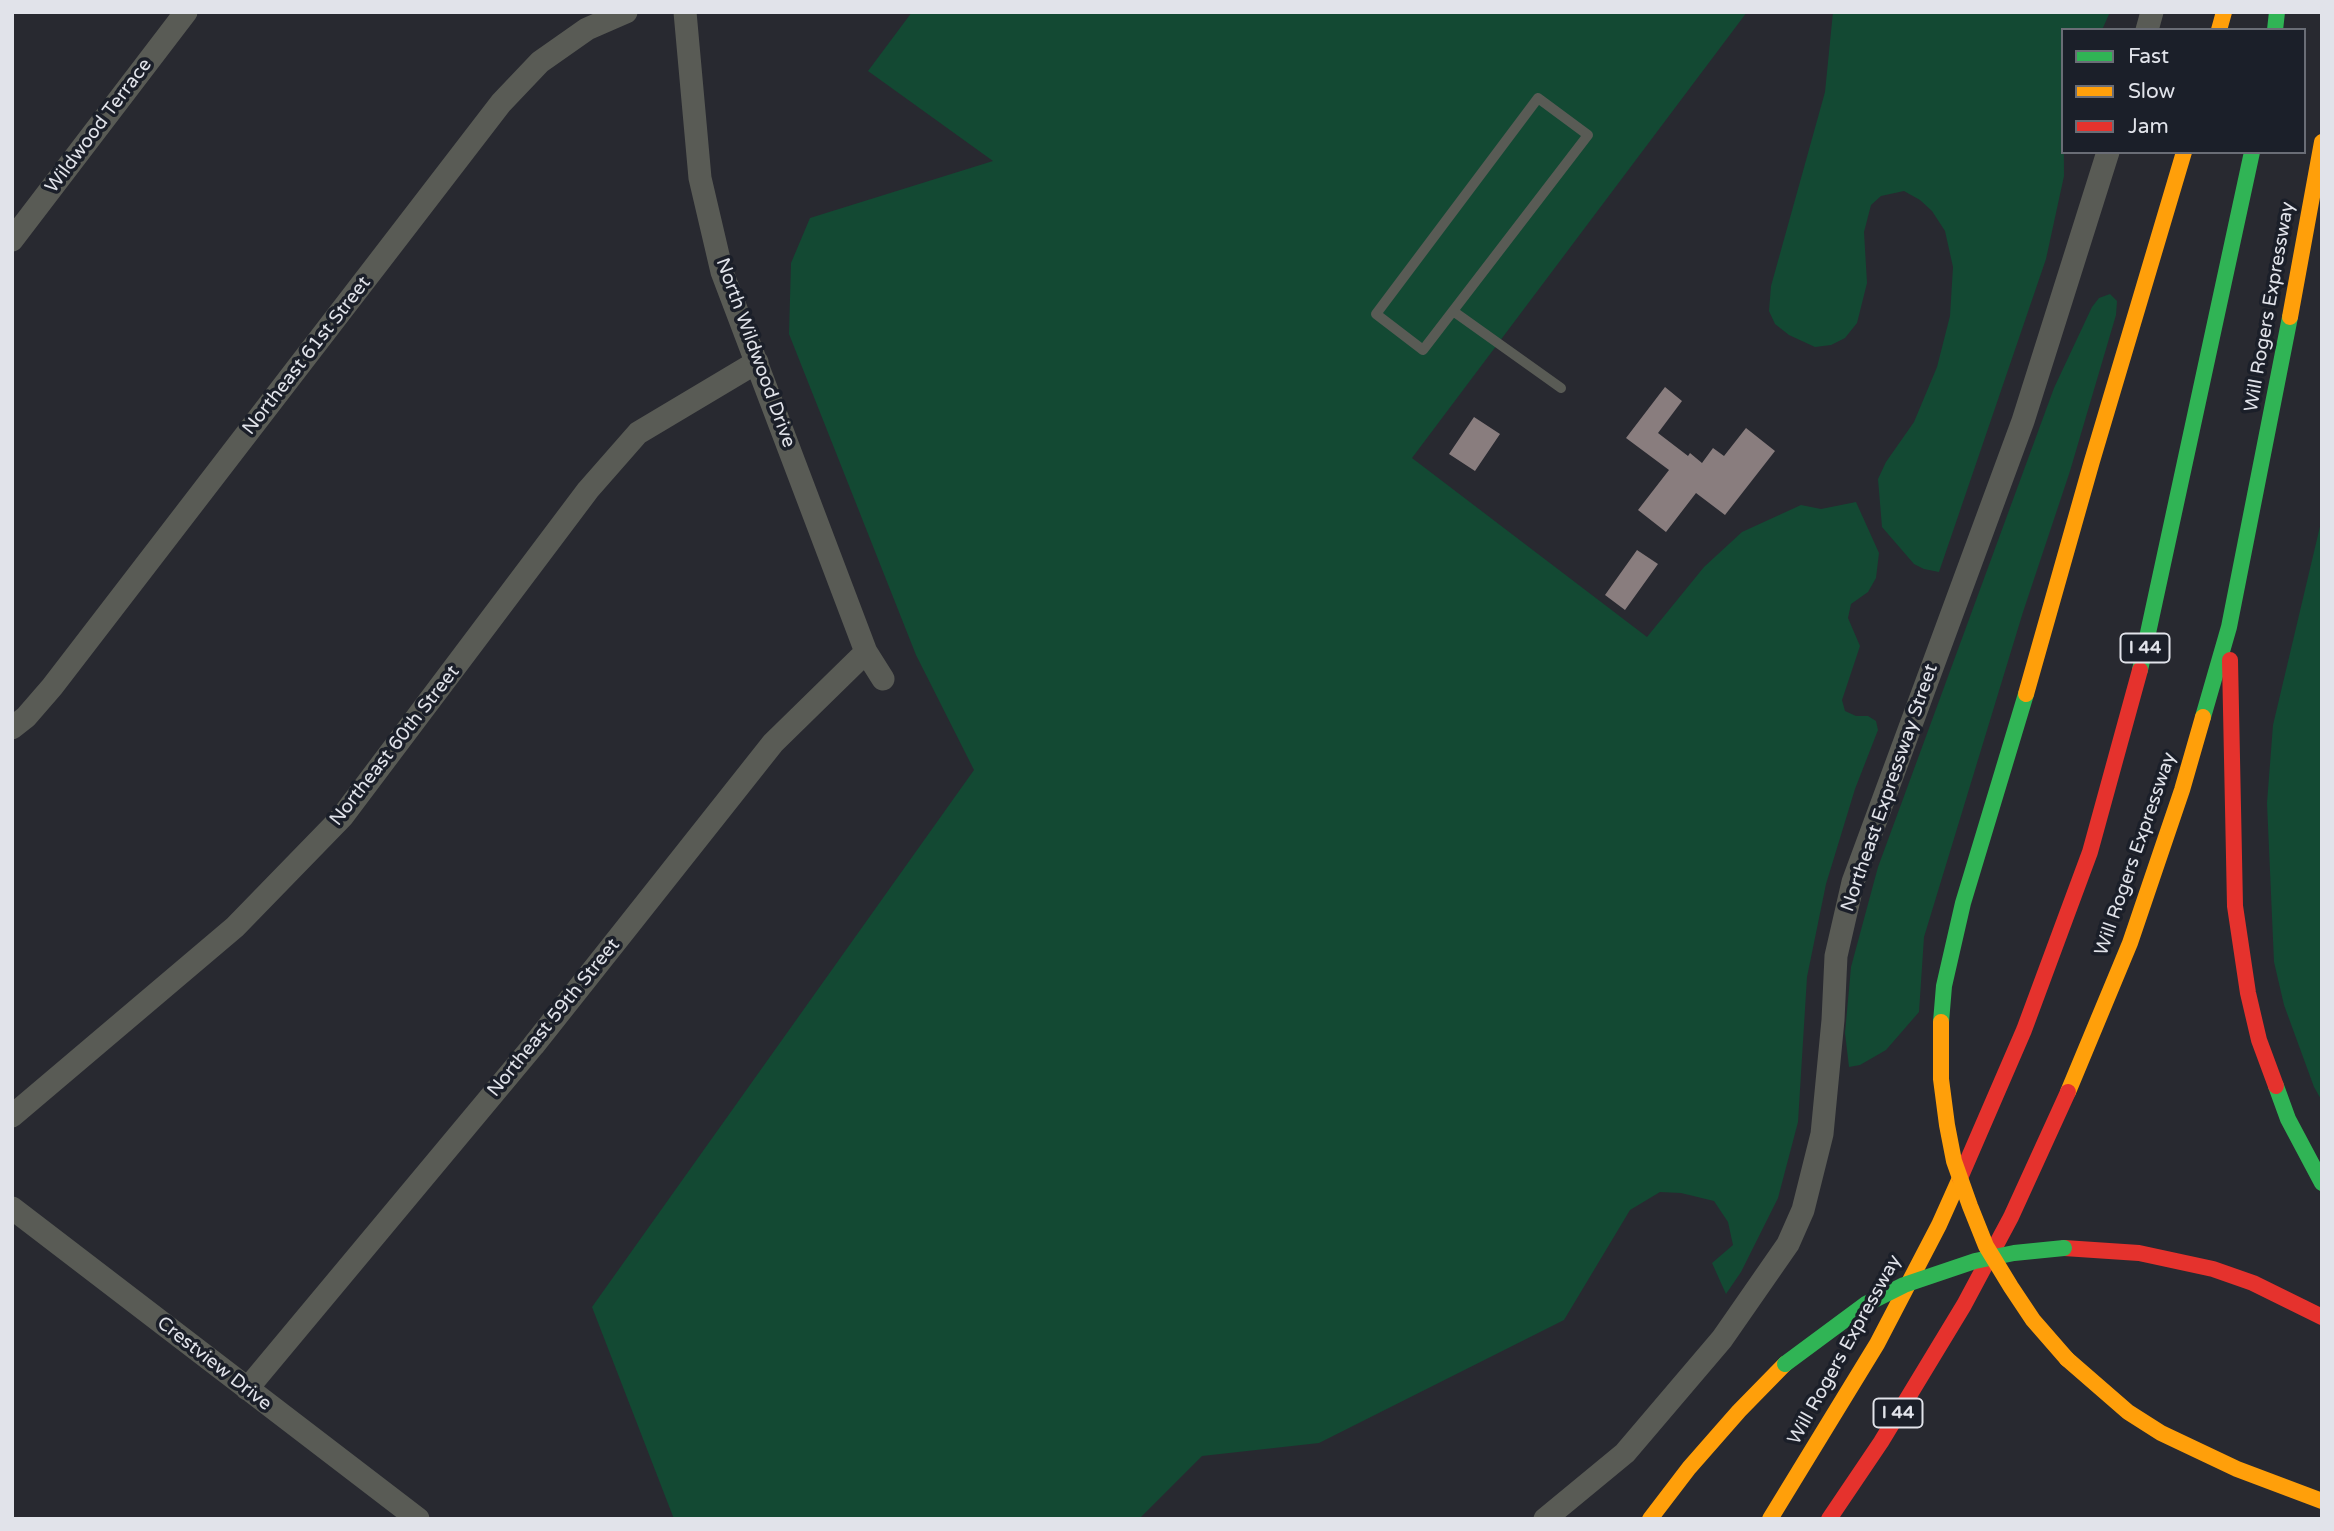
<!DOCTYPE html>
<style>
body{margin:0}
#map{position:relative;width:2334px;height:1531px;overflow:hidden;background:#282930;font-family:"Varela Round",sans-serif}
canvas{display:block}
.frame{position:absolute;inset:0;border:14px solid #e1e3ea;pointer-events:none}
.legend{position:absolute;left:2061px;top:28px;width:245px;height:126px;box-sizing:border-box;background:#1b1f29;border:2px solid #6a6d76;margin:0;padding:9px 12px;list-style:none;font-size:21px;color:#e1e3ea}
.legend li{display:flex;align-items:center;gap:14px;height:35px}
.legend b{width:35px;border:2px solid #6a6d76}
</style>
<div id="map">
<canvas width="2334" height="1531"></canvas>
<div class="frame"></div>
<ul class="legend">
<li><b style="height:9px;background:#30b455"></b>Fast</li>
<li><b style="height:9px;background:#ff9f0a"></b>Slow</li>
<li><b style="height:9px;background:#e5322d"></b>Jam</li>
</ul>
</div>
<script>
const context = document.querySelector('canvas').getContext('2d');
context.lineJoin = 'round';
function fillPath(path, color) { context.fillStyle = color; context.fill(path, 'evenodd'); }
const toPath = rows => new Path2D(rows.map(r => 'M' + r).join(''));
function trace(path, color, width, dash) { context.strokeStyle = color; context.lineWidth = width; context.lineCap = dash ? 'butt' : 'round'; context.setLineDash(dash || []); context.stroke(path); }
function drawText(font, color, halo, rows, align = 'center') {
  context.font = font + ' "Varela Round",sans-serif'; context.lineWidth = 7; context.setLineDash([]); context.textBaseline = 'middle'; context.strokeStyle = halo; context.fillStyle = color; for (const [text, x, y, turn = 0] of rows) {
    context.save(); context.translate(x, y); context.rotate((+turn || 0) * Math.PI / 180); context.textAlign = isNaN(turn) ? turn : align; if (halo) context.strokeText(text, 0, 0); context.fillText(text, 0, 0); context.restore();
  }
}
const green = toPath([
 [912,12,1747,12,1412,458,1647,637,1704,567,1742,532,1801,505,1821,509,1856,502,1879,553,1876,578,1868,592,1851,604,1848,618,1860,646,1842,700,1845,711,1856,716,1868,716,1876,721,1878,730,1855,789,1826,884,1807,977,1798,1122,1778,1198,1741,1272,1726,1294,1712,1263,1733,1245,1728,1222,1714,1201,1681,1193,1660,1192,1630,1210,1564,1320,1319,1443,1202,1456,1139,1519,674,1519,592,1307,974,770,916,655,789,334,791,263,810,218,993,161,868,71],
 [1833,12,2110,12,2102,30,2063,30,2064,176,2046,259,1939,572,1924,569,1914,564,1882,527,1878,479,1886,462,1914,422,1937,367,1950,316,1953,267,1945,231,1932,211,1920,200,1904,191,1881,196,1871,205,1864,232,1867,283,1857,323,1845,338,1831,345,1815,347,1789,335,1775,324,1769,311,1771,286,1825,92],
 [2110,294,2117,301,2116,315,2070,471,2023,612,1924,937,1919,1012,1886,1050,1860,1065,1849,1067,1845,1033,1851,967,1878,867,2054,388,2092,307,2099,298],
 [2322,518,2322,1101,2314,1087,2284,1005,2274,962,2267,803,2273,725]
]);
const building = toPath([
 [1665,387,1682,401,1658,433,1688,456,1690,453,1702,463,1713,448,1724,456,1746,428,1775,451,1725,515,1696,493,1666,532,1638,510,1669,470,1626,438],
 [1474,417,1500,434,1475,471,1449,454],
 [1637,550,1658,564,1625,610,1605,595]
]);
const lane = toPath([
 [1538,98,1588,135,1423,350,1376,314,1538,98],
 [1453,311,1561,388]
]);
const street = toPath([
 [685,12,700,178,722,272,866,652,883,679],
 [2147,30,2152,12],
 [12,240,186,12],
 [12,728,26,717,52,687,501,103,540,62,587,29,626,12],
 [12,1116,235,927,342,817,588,490,638,433,757,362],
 [12,1208,418,1519],
 [247,1389,533,1046,773,743,866,652],
 [1545,1519,1625,1453,1722,1339,1788,1244,1803,1210,1822,1134,1833,1020,1836,956,1853,882,2023,421,2108,152]
]);
const fast = toPath([
 [2275,30,2277,12],
 [2140,670,2252,152],
 [2203,717,2229,627,2290,317],
 [1941,1022,1944,986,1963,903,2026,694],
 [2276,1086,2288,1119,2322,1183]
]);
const slow = toPath([
 [2219,30,2224,12],
 [2290,317,2322,142],
 [2026,694,2092,461,2184,152],
 [2068,1092,2130,943,2182,790,2203,717],
 [2067,1359,2128,1412,2161,1433,2237,1469,2322,1501],
 [1650,1519,1689,1468,1739,1411,1785,1364],
 [1770,1519,1877,1344,1939,1225,1960,1178]
]);
const jam = toPath([
 [2230,660,2235,906,2248,993,2259,1040,2276,1086],
 [1960,1178,2024,1030,2090,852,2140,670],
 [2064,1248,2139,1253,2213,1269,2253,1283,2322,1317],
 [1829,1519,1881,1442,1964,1305,2011,1217,2068,1092]
]);
const fastBridge = toPath([
 [1785,1364,1866,1304,1904,1285,1975,1261,2014,1253,2064,1248]
]);
const slowBridge = toPath([
 [1941,1022,1941,1079,1947,1125,1954,1161,1970,1206,1986,1246,2011,1287,2033,1320,2067,1359]
]);
const shields = [
 [2145,648,49],
 [1898,1413,49]
];
const shieldNames = [
 ["I 44",2145,648],
 ["I 44",1898,1413]
];
const streetNames = [
 ["Wildwood Terrace",99,126,-53],
 ["Will Rogers Expressway",2270,307,-80],
 ["North Wildwood Drive",755,353,70],
 ["Northeast 61st Street",307,356,-52],
 ["Northeast 60th Street",395,746,-52],
 ["Northeast Expressway Street",1890,788,-71],
 ["Will Rogers Expressway",2136,854,-71],
 ["Northeast 59th Street",554,1018,-51],
 ["Will Rogers Expressway",1845,1350,-61],
 ["Crestview Drive",214,1364,38]
];
fillPath(green, '#134933');
fillPath(building, '#897d7e');
trace(lane, '#595b55', 10);
trace(street, '#595b55', 23);
trace(fast, '#30b455', 16);
trace(slow, '#ff9f0a', 16);
trace(jam, '#e5322d', 16);
trace(fastBridge, '#30b455', 16);
trace(slowBridge, '#ff9f0a', 16);
for (const [x, y, w] of shields) { const box = new Path2D(); box.roundRect(x - w / 2, y - 14.5, w, 29, 5); context.fillStyle = '#1b1f29'; context.fill(box); trace(box, '#e1e3ea', 2); }
drawText('bold 18px', '#e1e3ea', null, shieldNames);
drawText('19px', '#e1e3ea', '#1b1f29', streetNames);
</script>
